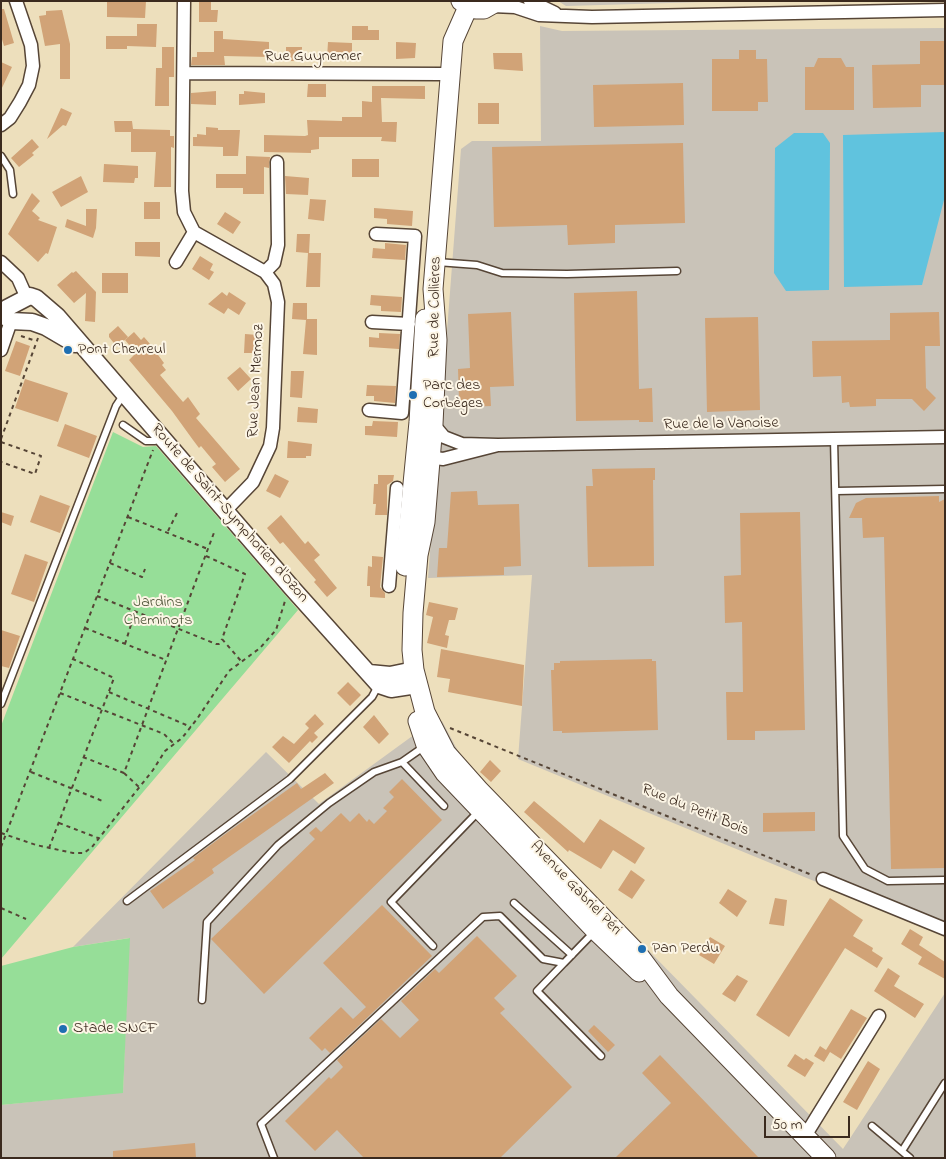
<!DOCTYPE html>
<meta charset="utf-8">
<style>
body{margin:0}
#map{position:relative;width:946px;height:1159px;overflow:hidden;background:#eddfbc;font-family:"Indie Flower",sans-serif}
canvas{display:block}
.frame{position:absolute;inset:0;border:2px solid #3b2a1e;pointer-events:none}
.scale{position:absolute;left:764px;top:1116px;width:86px;height:22px;box-sizing:border-box;border:2px solid #3b2a1e;border-top:0;padding-left:6px;font-size:15px;line-height:18px;white-space:nowrap;color:#3b2a1e;-webkit-text-stroke:4px #fcf5e5;paint-order:stroke}
</style>
<div id="map">
<canvas width="946" height="1159"></canvas>
<div class="frame"></div>
<div class="scale">50 m</div>
</div>
<script>
const context = document.querySelector('canvas').getContext('2d');
context.lineJoin = 'round';
function fillPath(path, color) { context.fillStyle = color; context.fill(path, 'evenodd'); }
const toPath = rows => new Path2D(rows.map(r => 'M' + r).join(''));
function trace(path, color, width, dash) { context.strokeStyle = color; context.lineWidth = width; context.lineCap = dash ? 'butt' : 'round'; context.setLineDash(dash || []); context.stroke(path); }
function drawText(font, color, halo, rows, align = 'center') {
  context.font = font + ' "Indie Flower",sans-serif'; context.lineWidth = 4; context.setLineDash([]); context.textBaseline = 'middle'; context.strokeStyle = halo; context.fillStyle = color; for (const [text, x, y, turn = 0] of rows) {
    context.save(); context.translate(x, y); context.rotate((+turn || 0) * Math.PI / 180); context.textAlign = isNaN(turn) ? turn : align; if (halo) context.strokeText(text, 0, 0); context.fillText(text, 0, 0); context.restore();
  }
}
const industrial = toPath([
 [558,1,739,1,566,6],
 [540,26,562,31,945,28,945,935,518,759,532,575,428,578,461,149,472,141,541,141],
 [442,721,459,753,504,803,843,1149,945,993,945,1158,1,1158,1,1105,123,1092,129,938,73,947,266,752,319,804,411,737]
]);
const green = toPath([
 [113,432,143,447,156,446,298,610,1,959,1,726],
 [130,938,123,1093,1,1105,1,966,73,947]
]);
const water = toPath([
 [945,132,945,196,922,285,844,287,843,135],
 [794,133,823,133,830,143,829,290,786,291,774,273,775,148]
]);
const building = toPath([
 [107,1,146,1,145,18,107,17],
 [199,2,211,2,211,10,218,10,217,22,199,22],
 [1,9,4,9,14,43,4,46,1,36],
 [62,10,70,44,70,79,60,79,60,44,45,46,39,16,46,15,46,11],
 [137,24,157,24,156,47,127,46,127,49,106,49,106,36,137,36],
 [352,26,368,26,368,30,379,30,379,40,352,40],
 [214,31,223,31,223,39,269,42,269,57,224,56,225,65,191,65,192,57,197,57,197,52,214,52],
 [920,41,945,41,945,85,921,85,921,107,873,108,872,65,920,64],
 [328,42,352,43,352,60,327,58],
 [396,42,416,43,415,58,396,59],
 [162,47,174,47,174,77,169,77,169,106,155,106,156,68,162,68],
 [286,47,302,47,302,61,286,61],
 [739,50,756,50,756,59,767,59,768,102,758,102,758,111,712,111,712,59,739,59],
 [493,53,522,53,523,71,494,69],
 [818,58,841,58,846,67,854,67,854,110,805,110,805,67,814,67],
 [1,62,12,67,1,90],
 [683,83,684,125,594,127,593,85],
 [308,84,326,84,326,97,307,97],
 [372,86,425,86,425,99,381,98,382,122,397,122,396,142,381,141,382,137,319,137,319,149,311,150,311,153,264,152,264,135,305,136,308,135,307,120,342,121,342,117,362,117,362,101,372,102],
 [216,91,216,105,191,104,191,93],
 [244,91,265,93,265,103,239,105,239,94,244,94],
 [478,103,499,103,499,124,478,124],
 [61,108,72,113,66,126,63,125,47,139],
 [114,121,132,121,133,129,170,130,170,136,174,136,174,148,171,147,171,187,154,187,156,152,131,152,131,132,115,132],
 [206,127,218,128,218,130,240,130,238,156,223,156,223,147,193,146,193,137,197,137,197,134,206,135],
 [32,139,39,147,32,153,34,155,19,167,11,158],
 [683,143,685,223,615,225,615,243,568,245,567,225,494,227,492,147],
 [246,156,270,157,269,168,264,167,264,194,243,194,243,188,216,188,216,174,246,174],
 [352,159,379,159,379,177,352,177],
 [104,164,138,166,138,178,135,178,134,183,103,182],
 [81,176,88,192,61,207,52,192],
 [285,176,309,178,308,195,286,194],
 [32,193,40,201,32,211,40,218,38,220,57,227,48,254,46,253,38,262,8,234],
 [310,199,326,200,324,221,308,219],
 [144,202,160,202,160,219,144,219],
 [374,208,413,211,412,226,387,224,387,219,374,218],
 [86,209,97,209,96,228,93,238,65,227,67,219,86,226],
 [225,212,241,222,233,234,217,224],
 [297,234,310,234,309,253,321,253,320,287,306,287,308,253,296,252],
 [135,242,160,242,160,257,135,256],
 [385,243,406,245,405,260,372,258,373,248,385,249],
 [200,256,213,264,210,270,214,272,209,280,192,269],
 [76,271,96,292,95,322,85,321,86,293,74,303,57,285,72,272,73,273],
 [102,273,128,273,128,293,102,293],
 [637,291,639,389,652,388,653,422,639,422,639,420,576,421,574,293],
 [222,292,227,296,229,292,246,303,239,315,228,308,224,314,208,304],
 [371,295,402,297,401,312,381,311,381,306,370,305],
 [293,303,307,303,307,319,317,319,317,355,303,354,306,320,292,319],
 [511,312,514,386,490,387,491,406,467,407,459,400,458,369,470,368,468,314],
 [939,312,940,346,925,346,926,388,936,398,924,411,912,399,876,399,876,406,850,407,849,402,842,403,841,376,813,377,812,341,890,340,890,313],
 [758,317,760,410,707,412,705,318],
 [118,326,128,337,117,347,109,337,109,334],
 [134,332,141,340,144,337,150,344,164,363,162,365,166,370,160,375,183,402,188,397,200,414,196,418,240,469,225,482,212,467,216,464,201,446,199,448,193,440,172,411,129,360,136,353,125,340],
 [379,333,400,334,399,349,369,347,369,337,379,338],
 [245,334,258,335,257,353,244,353],
 [16,341,30,346,20,376,5,371],
 [240,367,251,379,238,391,227,378],
 [291,371,304,371,302,398,290,397],
 [25,379,68,393,58,422,15,408],
 [367,385,396,386,395,403,374,401,374,396,366,396],
 [298,407,318,409,317,423,297,422],
 [373,421,398,422,397,437,365,435,365,426,372,426],
 [65,424,97,436,89,458,57,446],
 [288,441,312,444,311,456,306,456,306,458,287,458],
 [655,468,655,480,653,480,654,566,588,567,586,486,593,486,592,469],
 [275,474,289,481,280,498,266,491],
 [378,475,394,475,393,481,387,485,387,515,375,515,376,504,373,504,374,484,378,484],
 [477,491,478,505,519,504,521,566,504,567,504,575,437,577,439,548,447,548,451,492],
 [40,495,70,506,60,533,30,522],
 [939,496,939,502,945,499,945,868,891,869,884,537,863,538,862,518,849,518,856,503,866,498],
 [1,512,14,516,11,526,1,522],
 [800,512,805,730,755,731,755,740,727,740,726,692,743,692,742,622,725,623,724,576,741,575,740,513],
 [281,515,305,544,308,541,320,555,314,560,337,588,327,597,314,582,316,580,283,542,280,544,267,528],
 [25,554,48,562,34,602,11,594],
 [372,556,383,557,380,587,385,593,385,598,370,597,370,586,367,586,368,566,372,567],
 [429,602,458,608,455,620,449,620,445,635,449,636,447,648,427,643,433,617,426,615],
 [1,630,20,636,9,668,1,666],
 [441,649,524,665,522,706,448,692,450,679,437,677],
 [652,659,652,661,656,661,658,730,562,733,562,731,553,731,551,670,554,670,554,663,560,663,560,661],
 [348,682,361,695,350,706,337,693],
 [315,714,324,724,314,733,318,737,312,743,310,741,289,763,272,747,283,736,294,744,309,728,305,724],
 [374,715,389,734,379,744,363,727],
 [490,760,501,771,491,782,480,772],
 [325,773,334,783,212,869,214,873,163,909,150,891,195,860,193,858,228,832,297,783,301,789],
 [402,779,442,820,264,994,211,939,315,839,309,833,316,827,321,832,341,813,350,822,359,813,367,822,369,819,374,824,387,811,383,808,394,797,389,792],
 [534,801,584,843,600,819,645,848,635,864,613,850,601,869,569,850,568,852,524,812],
 [815,812,815,831,763,832,763,813],
 [631,870,645,880,632,899,618,890],
 [728,889,747,901,737,917,719,903],
 [775,898,787,900,784,926,769,924],
 [830,898,863,920,853,936,873,948,872,951,883,958,877,968,845,948,789,1037,756,1015],
 [382,905,432,956,330,1053,325,1048,322,1051,309,1038,318,1029,341,1007,353,1019,366,1007,323,963],
 [910,929,923,937,919,945,945,962,945,979,918,964,922,957,901,944],
 [477,936,517,976,494,998,505,1009,500,1013,572,1087,500,1158,364,1158,337,1130,315,1151,285,1121,329,1077,331,1079,343,1067,337,1060,381,1019,400,1038,419,1020,401,1001,435,969,439,973],
 [710,937,725,946,714,964,699,955],
 [888,968,900,976,894,986,924,1004,915,1018,874,991],
 [737,975,748,981,735,1002,722,994],
 [851,1009,867,1018,841,1059,830,1052,824,1062,814,1056,820,1046,826,1050],
 [594,1025,615,1045,608,1052,588,1031],
 [795,1054,804,1060,806,1058,814,1063,805,1077,787,1066],
 [660,1055,759,1158,615,1158,671,1103,642,1073],
 [868,1061,880,1069,857,1110,843,1102],
 [195,1143,196,1158,113,1158,113,1151]
]);
const path = toPath([
 [21,336,36,341],
 [1,439,38,338],
 [1,442,41,456,35,474,1,462],
 [128,517,208,549],
 [168,531,177,513],
 [206,556,245,574,222,639,241,661],
 [110,563,142,577,145,569],
 [97,596,216,644,219,644,222,639],
 [85,628,166,660],
 [125,644,135,612],
 [109,692,191,727],
 [60,693,164,734,174,744],
 [450,728,812,875],
 [83,757,124,773,215,530],
 [31,772,105,802],
 [124,773,139,787],
 [59,823,98,838],
 [1,833,36,845,73,853,84,853,92,847,153,770,165,751,182,738,197,719,229,671,260,648,276,630,285,601],
 [1,847,153,450],
 [49,848,114,678,73,659],
 [1,908,26,919]
]);
const service = toPath([
 [1,156,10,170,13,194],
 [437,262,477,265,502,273,567,274,677,271],
 [123,425,146,441,155,441,161,436],
 [834,439,843,836,865,869,888,881,945,880],
 [836,491,945,489],
 [1,704,116,406,124,394],
 [402,762,444,806],
 [127,901,290,779,372,697,378,686],
 [514,903,572,955],
 [433,946,391,902,479,811],
 [564,963,537,991,601,1056],
 [202,1000,207,922,278,845,329,803,374,772,402,762,425,746],
 [872,1126,910,1158],
 [902,1151,945,1083],
 [274,1158,261,1124,483,917,500,916,543,959,564,963,594,932]
]);
const minor = toPath([
 [184,1,182,191,184,212,194,232,265,272,274,284,278,302,273,428,270,446,253,482,225,511],
 [530,1,555,13],
 [492,6,515,7,539,15,592,17,945,10],
 [184,73,442,74],
 [1,125,10,118,20,102,29,85,33,66,31,45,16,1],
 [1,262,18,278,26,296],
 [176,262,194,232],
 [265,272,274,263,278,245,277,162],
 [372,322,409,324],
 [1,350,11,321],
 [369,410,402,413,415,236,376,234],
 [498,445,945,437],
 [427,451,435,458,443,459,498,445,462,444,444,437,433,424],
 [389,586,397,488],
 [823,879,945,929],
 [805,1136,879,1016]
]);
const tertiary = toPath([
 [5,313,7,308,30,296,36,298,57,316,292,588,379,685,391,689,417,685],
 [5,313,7,318,11,321,32,322,46,327,75,344],
 [369,673,390,675,414,670]
]);
const secondary = toPath([
 [461,1,476,9,484,9,498,1],
 [468,7,453,41,433,289,437,340,433,424,425,522,418,555,413,613,412,650,414,670,425,712,446,753,478,789,637,953,669,996,826,1158],
 [405,566,419,422,425,319],
 [418,721,426,745,445,773,595,930,639,972]
]);
const markers = [
 [68,350,5,"#1f6fb2"],
 [413,395,5,"#1f6fb2"],
 [642,949,5,"#1f6fb2"],
 [63,1029,5,"#1f6fb2"]
];
const streetNames = [
 ["Rue Guynemer",313,57],
 ["Rue de Collières",436,307,-89],
 ["Rue Jean Mermoz",257,381,-87],
 ["Rue de la Vanoise",721,425,-1],
 ["Route de Saint-Symphorien d'Ozon",229,514,49],
 ["Rue du Petit Bois",695,811,22],
 ["Avenue Gabriel Péri",575,889,46]
];
const poiNames = [
 ["Pont Chevreul",78,350],
 ["Parc des",423,386],
 ["Corbèges",423,404],
 ["Pan Perdu",652,949],
 ["Stade SNCF",73,1029]
];
const parkNames = [
 ["Jardins",158,603],
 ["Cheminots",158,621]
];
fillPath(industrial, '#c9c3b8');
fillPath(green, '#96de98');
fillPath(water, '#60c3de');
fillPath(building, '#d1a377');
trace(service, '#564536', 9);
trace(minor, '#564536', 15);
trace(tertiary, '#564536', 19);
trace(secondary, '#564536', 21);
trace(path, '#564536', 2, [4, 4]);
trace(service, '#fff', 6);
trace(minor, '#fff', 12);
trace(tertiary, '#fff', 16);
trace(secondary, '#fff', 19);
for (const [x, y, r, color] of markers) { const dot = new Path2D(); dot.arc(x, y, r, 0, 2 * Math.PI); context.fillStyle = color; context.fill(dot); trace(dot, '#fcf5e5', 2); }
drawText('16px', '#3b2a1e', '#fcf5e5', streetNames);
drawText('16px', '#3b2a1e', '#fcf5e5', poiNames, 'left');
drawText('16px', '#52573c', '#fcf5e5', parkNames);
</script>
